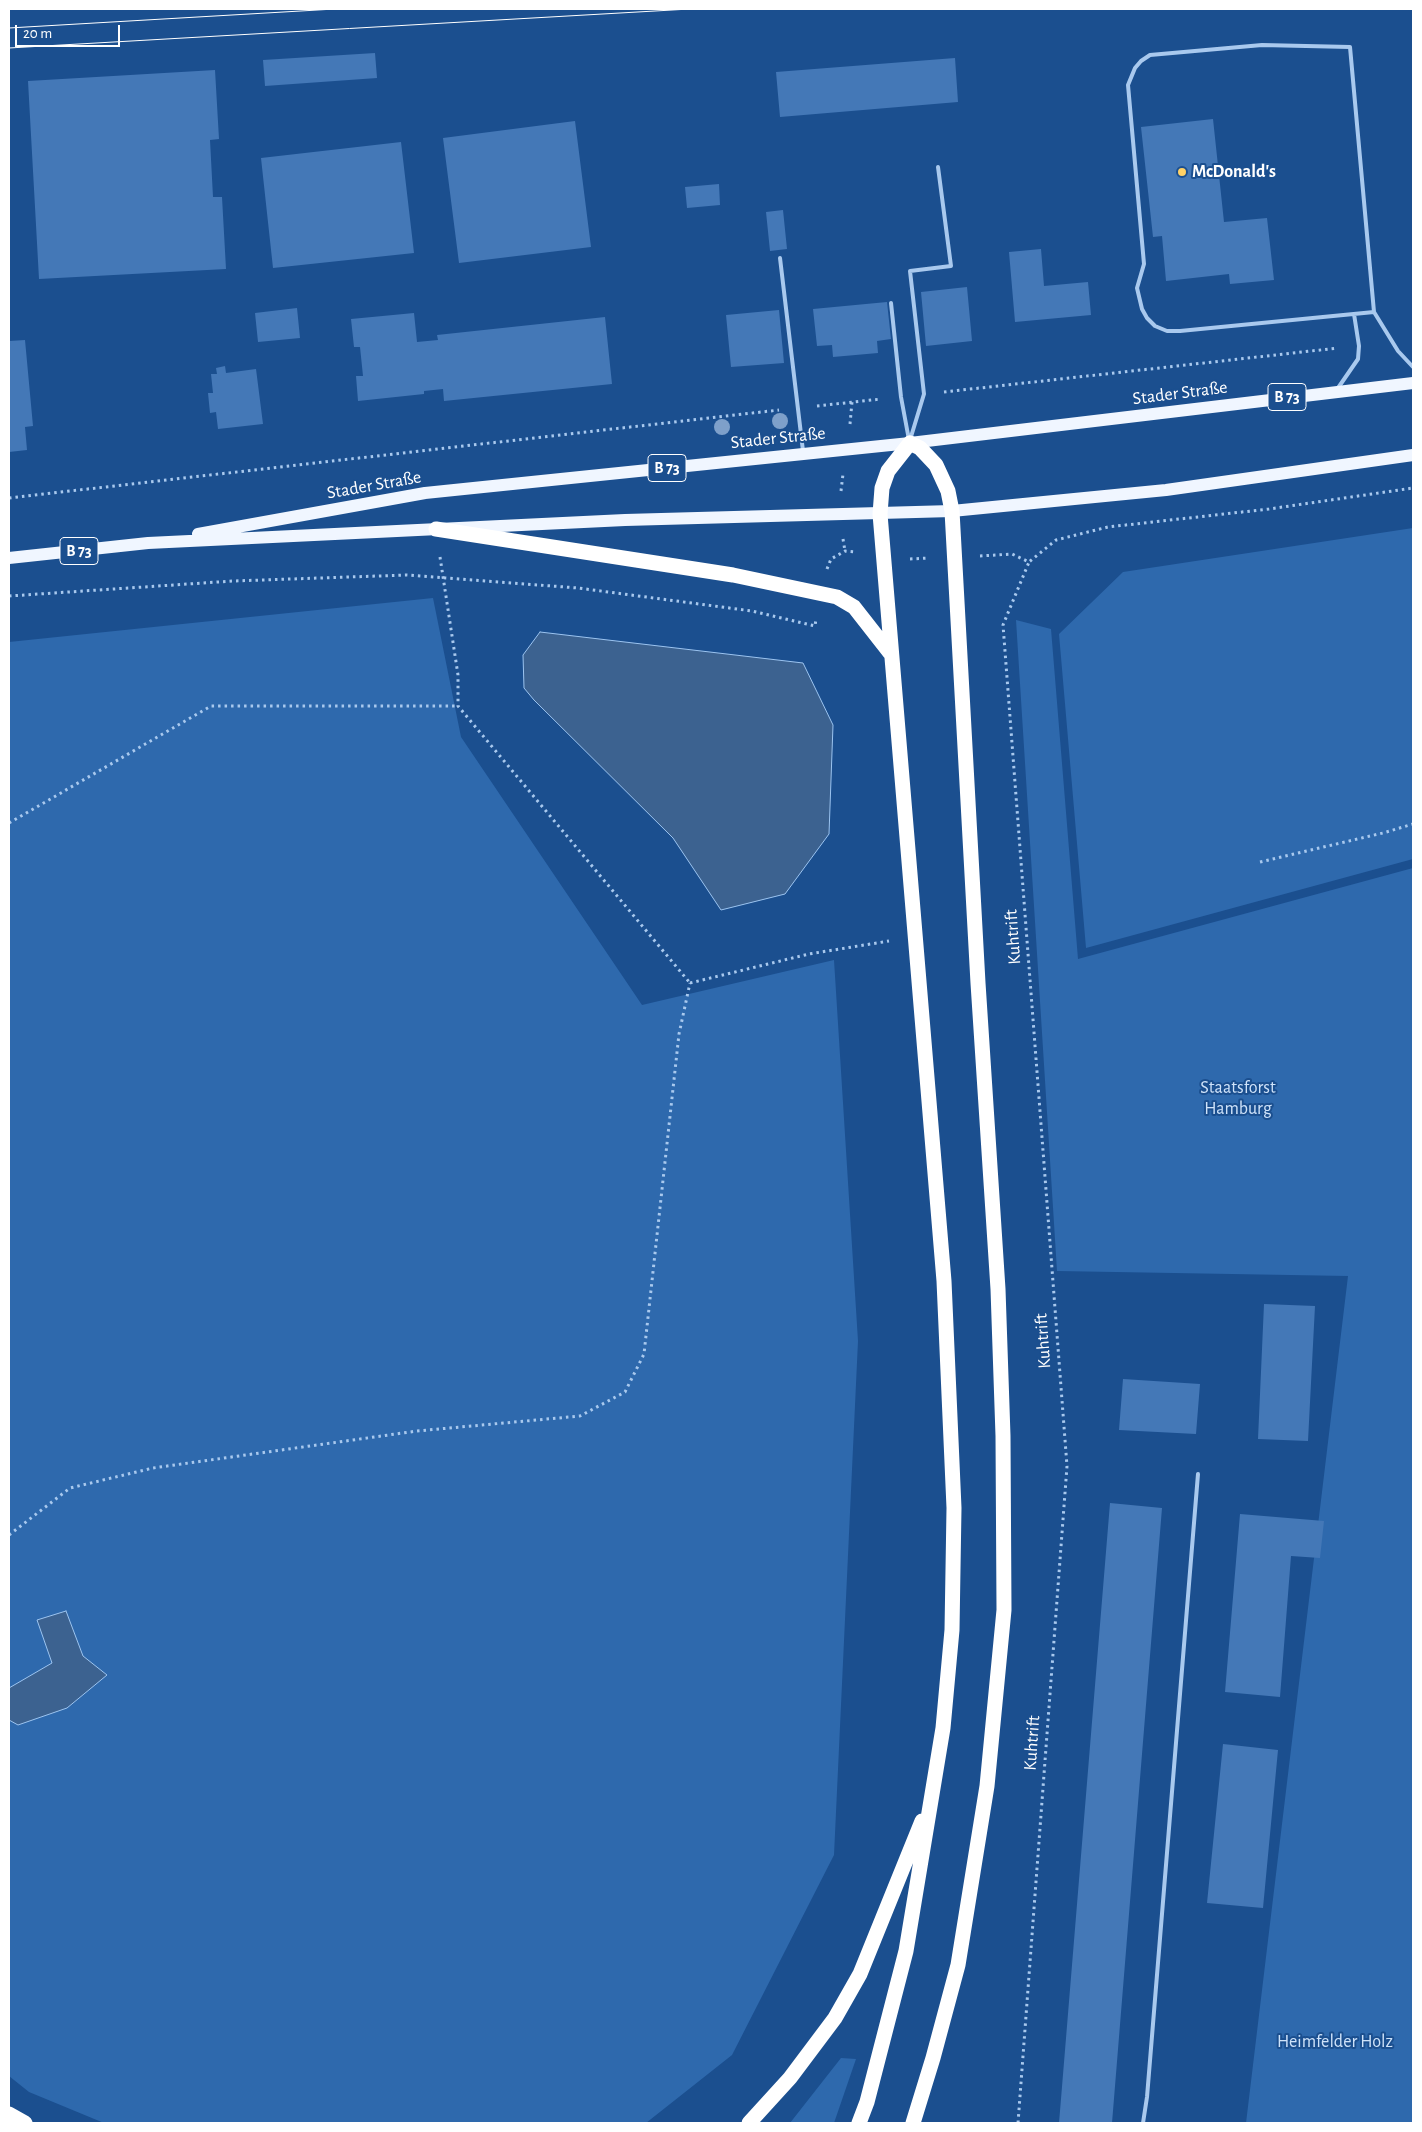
<!DOCTYPE html>
<meta charset="utf-8">
<style>
body{margin:0}
#map{position:relative;width:1422px;height:2132px;overflow:hidden;background:#1b4f8f;font-family:"Alegreya Sans",sans-serif}
canvas{display:block}
.frame{position:absolute;inset:0;border:10px solid #fff;pointer-events:none}
.scale{position:absolute;left:15px;top:25px;width:105px;height:22px;box-sizing:border-box;border:2px solid #fff;border-top:0;padding-left:6px;font-size:15px;line-height:18px;white-space:nowrap;color:#fff;-webkit-text-stroke:4px #1b4f8f;paint-order:stroke}
</style>
<div id="map">
<canvas width="1422" height="2132"></canvas>
<div class="frame"></div>
<div class="scale">20 m</div>
</div>
<script>
const context = document.querySelector('canvas').getContext('2d');
context.lineJoin = 'round';
function fillPath(path, color) { context.fillStyle = color; context.fill(path, 'evenodd'); }
const toPath = rows => new Path2D(rows.map(r => 'M' + r).join(''));
function trace(path, color, width, dash) { context.strokeStyle = color; context.lineWidth = width; context.lineCap = dash ? 'butt' : 'round'; context.setLineDash(dash || []); context.stroke(path); }
function drawText(font, color, halo, rows, align = 'center') {
  context.font = font + ' "Alegreya Sans",sans-serif'; context.lineWidth = 4; context.setLineDash([]); context.textBaseline = 'middle'; context.strokeStyle = halo; context.fillStyle = color; for (const [text, x, y, turn = 0] of rows) {
    context.save(); context.translate(x, y); context.rotate((+turn || 0) * Math.PI / 180); context.textAlign = isNaN(turn) ? turn : align; if (halo) context.strokeText(text, 0, 0); context.fillText(text, 0, 0); context.restore();
  }
}
const green = toPath([
 [1413,528,1413,859,1086,948,1059,634,1123,572],
 [433,598,461,737,642,1005,834,960,858,1341,834,1855,732,2055,646,2123,104,2123,29,2092,9,2076,9,642],
 [1016,620,1051,629,1078,959,1413,868,1413,2123,1246,2123,1348,1276,1057,1271],
 [841,2058,856,2059,834,2123,790,2123]
]);
const water = toPath([
 [540,632,803,663,833,725,829,834,785,894,721,910,673,838,534,700,524,688,523,655,540,632],
 [66,1611,83,1656,107,1675,67,1708,18,1725,9,1720,9,1688,52,1663,37,1620,66,1611]
]);
const building = toPath([
 [375,53,377,78,265,86,263,60],
 [955,58,958,102,780,117,776,72],
 [215,70,219,139,210,140,213,197,222,197,226,269,39,279,28,81],
 [1213,119,1224,222,1267,218,1274,280,1230,284,1229,274,1166,281,1162,236,1153,237,1141,127],
 [575,121,591,247,459,263,443,138],
 [401,142,414,253,273,268,261,158],
 [719,184,720,205,687,208,685,187],
 [783,210,787,249,770,251,766,212],
 [1041,249,1044,286,1088,282,1091,315,1015,322,1009,252],
 [967,287,972,341,926,346,921,292],
 [887,302,891,339,877,341,878,353,833,357,832,345,817,346,813,309],
 [297,308,300,338,258,342,255,313],
 [779,310,784,363,731,367,726,315],
 [414,313,417,342,438,340,437,335,605,317,612,384,444,401,443,389,424,391,424,394,358,401,356,376,363,376,360,347,354,347,351,319],
 [25,340,33,426,25,427,27,450,9,452,9,341],
 [225,366,226,373,256,369,263,424,218,429,216,412,210,413,208,393,213,393,211,374,217,374,216,368],
 [1264,1304,1315,1306,1308,1441,1258,1439],
 [1123,1379,1200,1384,1196,1434,1119,1430],
 [1110,1503,1162,1508,1112,2123,1059,2123],
 [1240,1514,1324,1521,1320,1558,1291,1556,1280,1697,1225,1692],
 [1223,1744,1278,1750,1263,1908,1207,1903]
]);
const path = toPath([
 [944,392,1338,348],
 [817,406,881,399],
 [850,424,852,402],
 [841,491,843,474],
 [9,498,779,410],
 [843,539,845,551],
 [980,556,1012,554,1029,562,1056,540,1108,527,1269,509,1413,488],
 [440,557,458,675,458,706,690,983],
 [910,559,929,558],
 [827,569,831,559,845,551,857,552],
 [9,596,233,581,407,575,578,588,752,611,815,626,816,619],
 [9,823,211,706,458,706],
 [1260,862,1383,833,1413,824],
 [690,983,809,954,889,941],
 [9,1535,70,1488,153,1468,417,1431,580,1416,625,1392,644,1354,679,1034,690,983],
 [1018,2123,1067,1466,1003,625,1029,562]
]);
const lane = toPath([
 [780,258,803,451],
 [891,303,901,397,909,440],
 [1374,312,1180,331,1167,331,1155,326,1147,318,1142,309,1137,288,1144,264,1128,85,1135,68,1141,61,1150,55,1262,45,1350,47,1374,312,1398,351,1413,367],
 [1338,388,1358,359,1359,346,1354,314],
 [910,440,924,394,910,271,951,266,938,167],
 [1143,2123,1147,2097,1198,1474]
]);
const primary = toPath([
 [198,534,425,493,910,443,1413,383],
 [9,558,148,543,625,520,952,511,1166,490,1413,455]
]);
const highway = toPath([
 [436,529,733,575,837,597,854,607,890,653],
 [9,2114,25,2123],
 [749,2123,790,2078,835,2018,860,1974,922,1821],
 [859,2123,867,2102,906,1951,943,1728,952,1630,954,1508,944,1281,880,514,882,488,888,471,910,443,920,448,936,465,948,491,952,511,978,983,998,1289,1003,1436,1004,1610,987,1786,958,1965,933,2058,913,2123]
]);
const tram = toPath([
 [9,28,335,9],
 [9,48,690,9]
]);
const trees = [
 [780,421],
 [722,427]
];
const markers = [
 [1182,172,5,"#ffd166"]
];
const shields = [
 [1287,397,38],
 [667,468,38],
 [79,551,38]
];
const shieldNames = [
 ["B 73",1287,397],
 ["B 73",667,468],
 ["B 73",79,551]
];
const poiNames = [
 ["McDonald's",1192,172]
];
const streetNames = [
 ["Stader Straße",1180,393,-7],
 ["Stader Straße",778,438,-6],
 ["Stader Straße",374,485,-10],
 ["Kuhtrift",1013,937,-94],
 ["Kuhtrift",1043,1341,-94],
 ["Kuhtrift",1032,1743,-86]
];
const parkNames = [
 ["Staatsforst",1238,1088],
 ["Hamburg",1238,1109],
 ["Heimfelder Holz",1335,2042]
];
fillPath(green, '#2e69ad');
fillPath(water, '#3c6290');
trace(water, '#9cc4f0', 1);
fillPath(building, '#4478b7');
trace(path, '#a9c9ee', 3, [2.5, 4]);
trace(lane, '#a9c9ee', 4);
trace(primary, '#f0f6ff', 12);
trace(highway, '#fff', 15);
trace(tram, '#fff', 1);
context.fillStyle = '#7ea0ca';
for (const [x, y] of trees) { context.beginPath(); context.arc(x, y, 8, 0, 2 * Math.PI); context.fill(); }
for (const [x, y, r, color] of markers) { const dot = new Path2D(); dot.arc(x, y, r, 0, 2 * Math.PI); context.fillStyle = color; context.fill(dot); trace(dot, '#1b4f8f', 2); }
for (const [x, y, w] of shields) { const box = new Path2D(); box.roundRect(x - w / 2, y - 13.5, w, 27, 4); context.fillStyle = '#1b4f8f'; context.fill(box); trace(box, '#fff', 1); }
drawText('bold 16px', '#fff', null, shieldNames);
drawText('bold 18px', '#fff', '#1b4f8f', poiNames, 'left');
drawText('18px', '#fff', '#1b4f8f', streetNames);
drawText('18px', '#cfe3fa', '#1b4f8f', parkNames);
</script>
